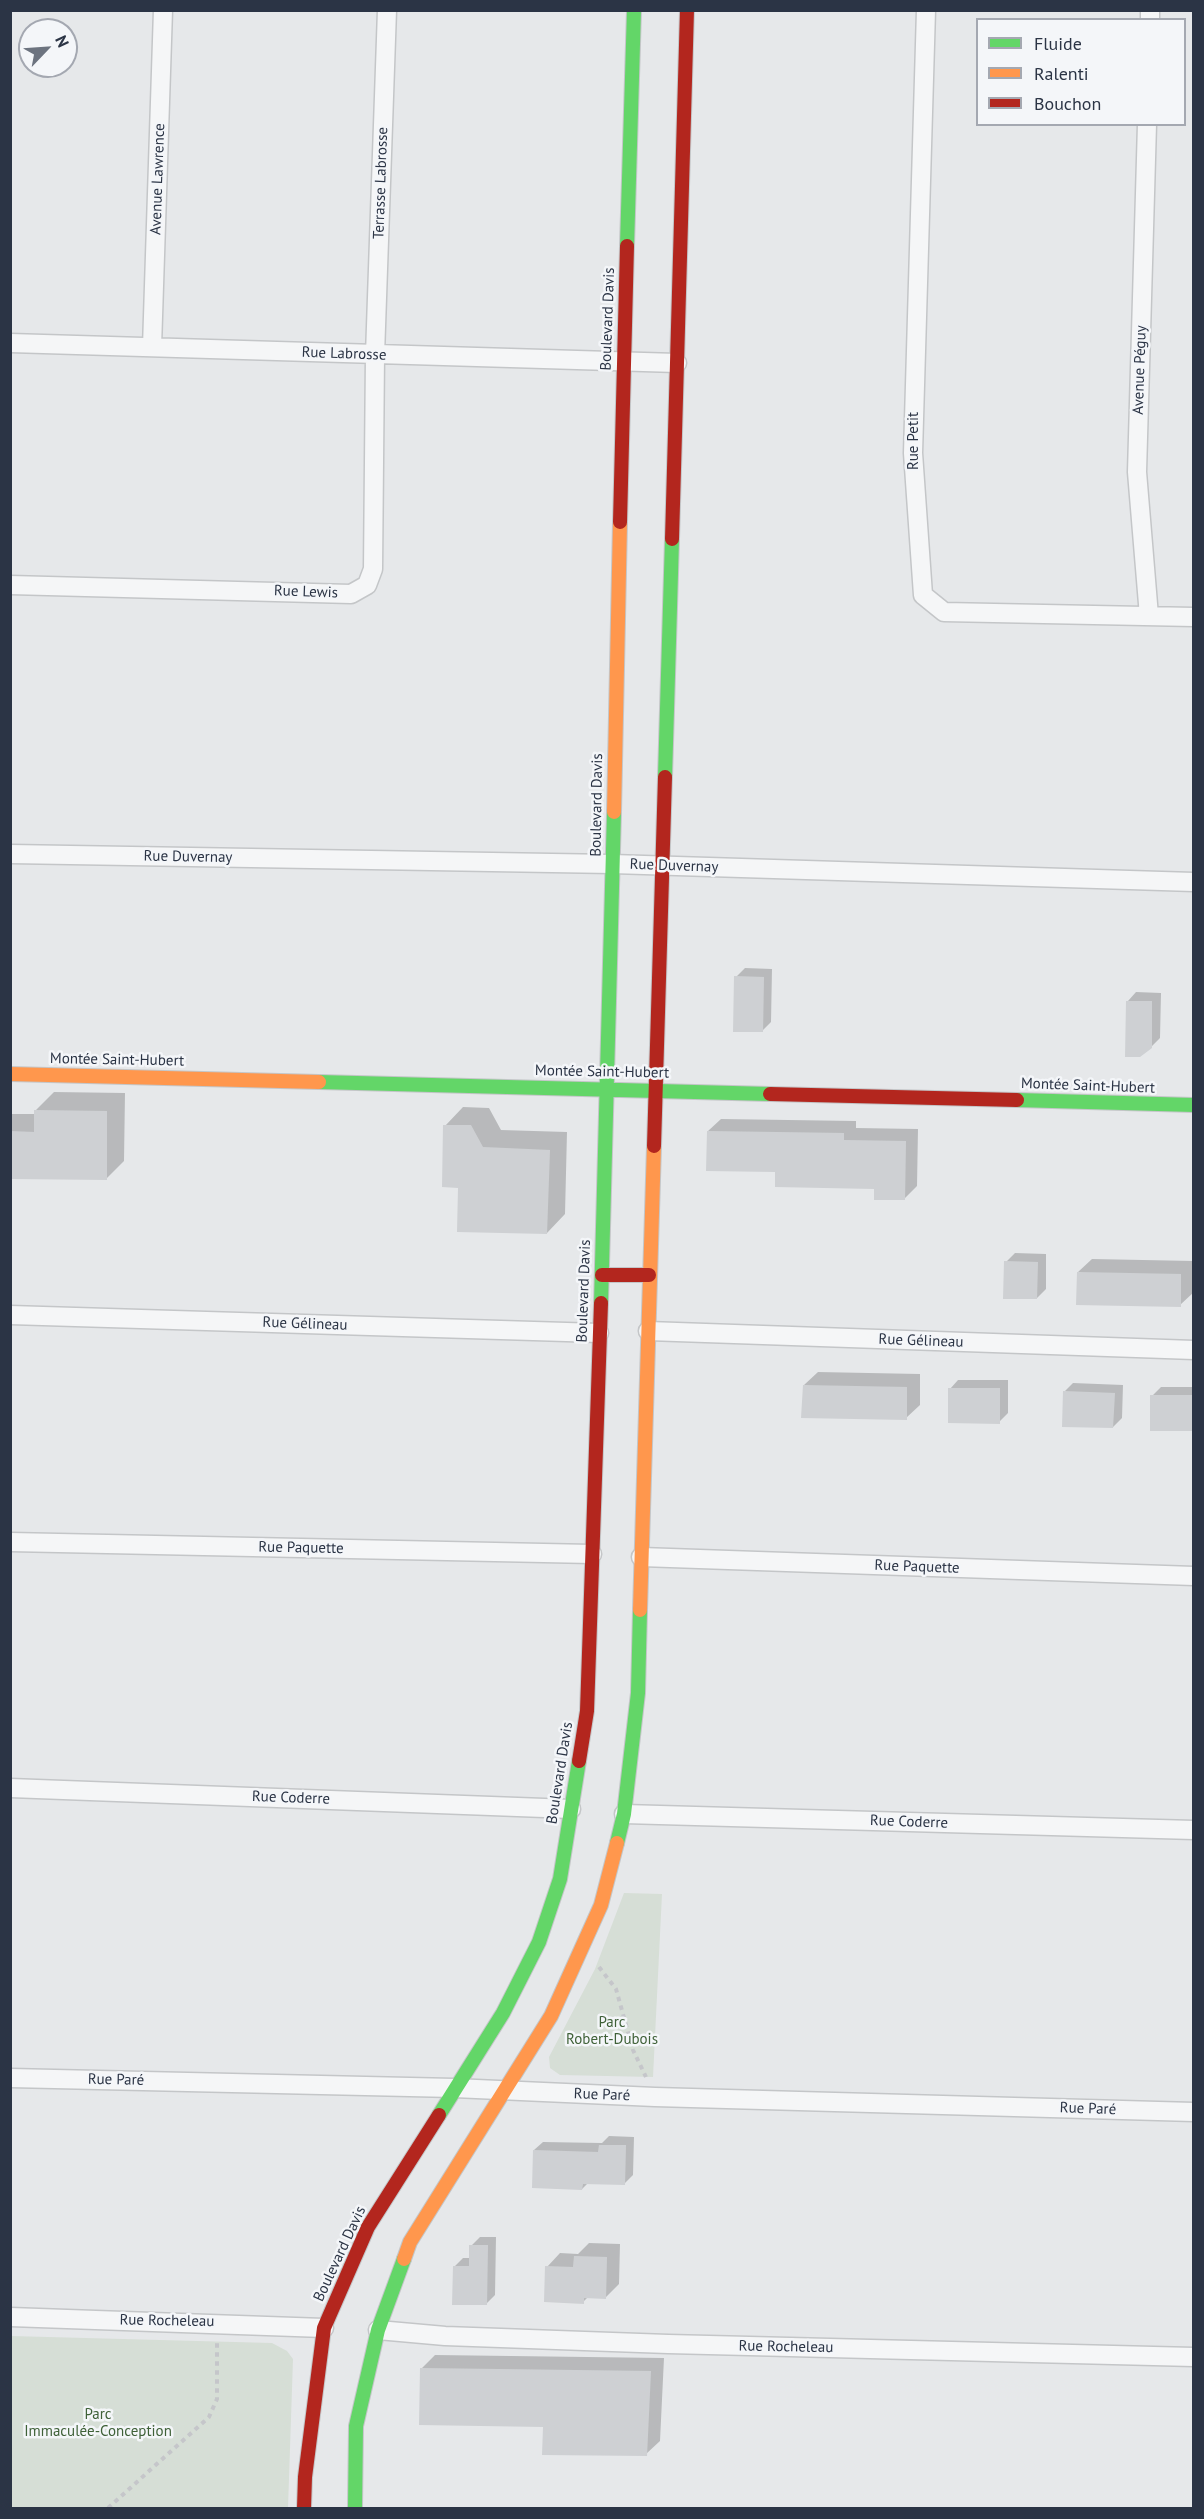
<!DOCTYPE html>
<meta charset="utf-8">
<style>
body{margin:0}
#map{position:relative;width:1204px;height:2519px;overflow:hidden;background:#e6e8ea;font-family:"PT Sans",sans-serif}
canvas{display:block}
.frame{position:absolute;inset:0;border:12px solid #2b3445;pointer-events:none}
.legend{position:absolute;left:976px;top:18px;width:210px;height:108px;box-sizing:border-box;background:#f4f6f9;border:2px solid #a4a8b1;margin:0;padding:8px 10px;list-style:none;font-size:18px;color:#2b3445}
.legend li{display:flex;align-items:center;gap:12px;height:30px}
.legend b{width:30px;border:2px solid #a4a8b1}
.north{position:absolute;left:18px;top:18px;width:60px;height:60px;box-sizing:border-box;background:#f4f6f9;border:2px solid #a4a8b1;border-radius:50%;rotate:65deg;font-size:16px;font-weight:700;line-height:24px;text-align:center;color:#2b3445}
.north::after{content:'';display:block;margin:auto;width:21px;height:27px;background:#6c737f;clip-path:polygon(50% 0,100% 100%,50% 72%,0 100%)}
</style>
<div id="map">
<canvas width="1204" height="2519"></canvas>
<div class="frame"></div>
<ul class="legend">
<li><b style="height:8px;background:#63d668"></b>Fluide</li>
<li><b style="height:8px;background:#ff974d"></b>Ralenti</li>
<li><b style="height:8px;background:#b3261e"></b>Bouchon</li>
</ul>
<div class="north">N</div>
</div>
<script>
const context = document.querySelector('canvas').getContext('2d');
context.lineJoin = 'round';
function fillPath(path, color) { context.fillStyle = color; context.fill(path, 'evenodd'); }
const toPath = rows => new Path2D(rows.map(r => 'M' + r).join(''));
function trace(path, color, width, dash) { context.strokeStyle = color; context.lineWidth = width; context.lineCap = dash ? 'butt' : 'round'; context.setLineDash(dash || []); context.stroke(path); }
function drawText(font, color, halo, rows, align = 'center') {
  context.font = font + ' "PT Sans",sans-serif'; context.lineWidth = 5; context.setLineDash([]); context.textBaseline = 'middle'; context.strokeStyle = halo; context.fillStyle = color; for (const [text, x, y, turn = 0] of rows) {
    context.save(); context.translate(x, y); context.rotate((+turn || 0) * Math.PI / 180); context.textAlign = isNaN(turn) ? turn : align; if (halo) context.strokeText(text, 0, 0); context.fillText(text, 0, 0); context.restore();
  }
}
const green = toPath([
 [624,1893,662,1894,653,2077,560,2075,550,2068,549,2057,595,1969],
 [11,2336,272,2343,287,2351,293,2359,288,2508,11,2508]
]);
const shadow = toPath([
 [745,968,772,969,771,1022,762,1031,736,977],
 [1136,992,1161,993,1160,1038,1151,1047,1128,1001],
 [54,1092,125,1093,124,1161,106,1179,10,1178,10,1114,36,1114,36,1110],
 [463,1107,489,1108,501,1130,567,1132,565,1214,547,1233,459,1187,445,1126],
 [721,1119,856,1121,856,1128,918,1129,917,1186,904,1199,876,1187,777,1170,708,1131],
 [1015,1253,1046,1254,1046,1289,1037,1298,1006,1262],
 [1092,1259,1194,1261,1194,1292,1180,1305,1078,1272],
 [818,1372,920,1374,920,1405,906,1418,804,1385],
 [958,1380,1008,1380,1008,1413,999,1422,950,1389],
 [1073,1383,1123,1385,1122,1418,1113,1427,1065,1391],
 [1161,1387,1194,1387,1194,1429,1152,1396],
 [609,2136,634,2137,633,2175,625,2183,588,2183,582,2189,534,2150,543,2142,602,2143],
 [480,2237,496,2237,495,2295,486,2304,454,2267,463,2258,471,2258,471,2246],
 [589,2243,620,2244,619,2284,606,2297,588,2297,583,2302,547,2267,560,2253,578,2254],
 [435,2355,664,2358,660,2441,646,2454,544,2426,422,2368]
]);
const building = toPath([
 [734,976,764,977,763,1032,733,1032],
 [1126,1001,1152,1001,1152,1048,1140,1057,1125,1057],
 [34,1110,107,1111,107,1180,10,1179,10,1131,34,1132],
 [443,1125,471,1125,483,1147,550,1150,547,1234,457,1232,458,1188,442,1187],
 [707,1131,844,1133,844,1140,906,1141,905,1200,874,1200,874,1189,775,1187,775,1172,706,1171],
 [1004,1261,1038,1262,1037,1299,1003,1299],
 [1077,1272,1181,1274,1181,1307,1076,1305],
 [803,1385,907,1387,907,1420,801,1418],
 [948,1388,1000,1388,1000,1424,948,1423],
 [1063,1391,1115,1393,1113,1428,1062,1427],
 [1150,1395,1194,1395,1194,1431,1150,1431],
 [599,2145,626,2145,625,2185,583,2184,582,2190,532,2188,533,2150,598,2152],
 [469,2245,488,2245,487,2305,452,2305,453,2266,469,2266],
 [574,2256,607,2257,606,2299,584,2298,584,2304,544,2302,545,2266,573,2267],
 [420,2368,651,2371,647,2456,542,2455,543,2427,419,2425]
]);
const path = toPath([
 [599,1967,616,1989,633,2050,646,2077],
 [108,2508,209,2417,217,2399,217,2341]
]);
const street = toPath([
 [926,10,913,453,923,595,944,612,1194,617],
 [1150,20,1150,10],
 [1147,124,1137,472,1149,616],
 [10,343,677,363],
 [152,347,163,10],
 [10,585,351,594,367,585,373,569,375,355,387,10],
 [10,854,612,864,1194,882],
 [10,1315,599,1333],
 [648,1331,1194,1350],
 [10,1542,592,1554],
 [641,1557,1194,1576],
 [10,1788,571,1809],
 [624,1814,1194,1830],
 [10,2078,454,2088,655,2097,1194,2112],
 [10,2317,324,2328],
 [378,2330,445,2336,668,2344,1194,2357]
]);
const fast = toPath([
 [627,246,634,10],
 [665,777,672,539],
 [319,1082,770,1094],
 [1017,1100,1194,1105],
 [601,1303,614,812],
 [617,1843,624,1814,638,1693,640,1610],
 [439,2115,503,2013,539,1942,560,1879,579,1761],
 [355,2508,356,2426,378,2330,404,2259]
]);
const slow = toPath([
 [614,812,620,522],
 [10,1074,319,1082],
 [640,1610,654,1146],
 [404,2259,410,2242,551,2016,601,1905,617,1843]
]);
const jam = toPath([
 [620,522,627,246],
 [672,539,687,10],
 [770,1094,1017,1100],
 [654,1146,665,777],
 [602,1275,649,1275],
 [579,1761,587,1711,601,1303],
 [304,2508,305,2477,324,2328,368,2227,439,2115]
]);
const streetNames = [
 ["Avenue Lawrence",158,179,-88],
 ["Terrasse Labrosse",381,183,-88],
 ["Boulevard Davis",608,319,-88],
 ["Rue Labrosse",344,354,2],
 ["Avenue Péguy",1140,370,-88],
 ["Rue Petit",914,441,-90],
 ["Rue Lewis",306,592,2],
 ["Boulevard Davis",597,805,-89],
 ["Rue Duvernay",188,857,1],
 ["Rue Duvernay",674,866,2],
 ["Montée Saint-Hubert",117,1060,1],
 ["Montée Saint-Hubert",602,1072,1],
 ["Montée Saint-Hubert",1088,1086,2],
 ["Boulevard Davis",584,1291,-88],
 ["Rue Gélineau",305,1324,2],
 ["Rue Gélineau",921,1341,2],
 ["Rue Paquette",301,1548,1],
 ["Rue Paquette",917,1567,2],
 ["Boulevard Davis",560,1773,-81],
 ["Rue Coderre",291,1798,2],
 ["Rue Coderre",909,1822,2],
 ["Rue Paré",116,2080,1],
 ["Rue Paré",602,2095,2],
 ["Rue Paré",1088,2109,2],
 ["Boulevard Davis",340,2254,-65],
 ["Rue Rocheleau",167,2321,1],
 ["Rue Rocheleau",786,2347,1]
];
const parkNames = [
 ["Parc",612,2023],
 ["Robert-Dubois",612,2040],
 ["Parc",98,2415],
 ["Immaculée-Conception",98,2432]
];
fillPath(green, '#d6ded6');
fillPath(shadow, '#0003');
fillPath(building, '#ced0d3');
trace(street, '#c4c6c8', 21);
trace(fast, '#c4c6c8', 16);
trace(slow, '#c4c6c8', 16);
trace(jam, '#c4c6c8', 16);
trace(path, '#c5c6ca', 4, [4.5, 4.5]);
trace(street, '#f5f6f7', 18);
trace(fast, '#63d668', 14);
trace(slow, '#ff974d', 14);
trace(jam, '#b3261e', 14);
drawText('15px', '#2b3445', '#f4f6f9', streetNames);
drawText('15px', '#3f6138', '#f4f6f9', parkNames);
</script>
